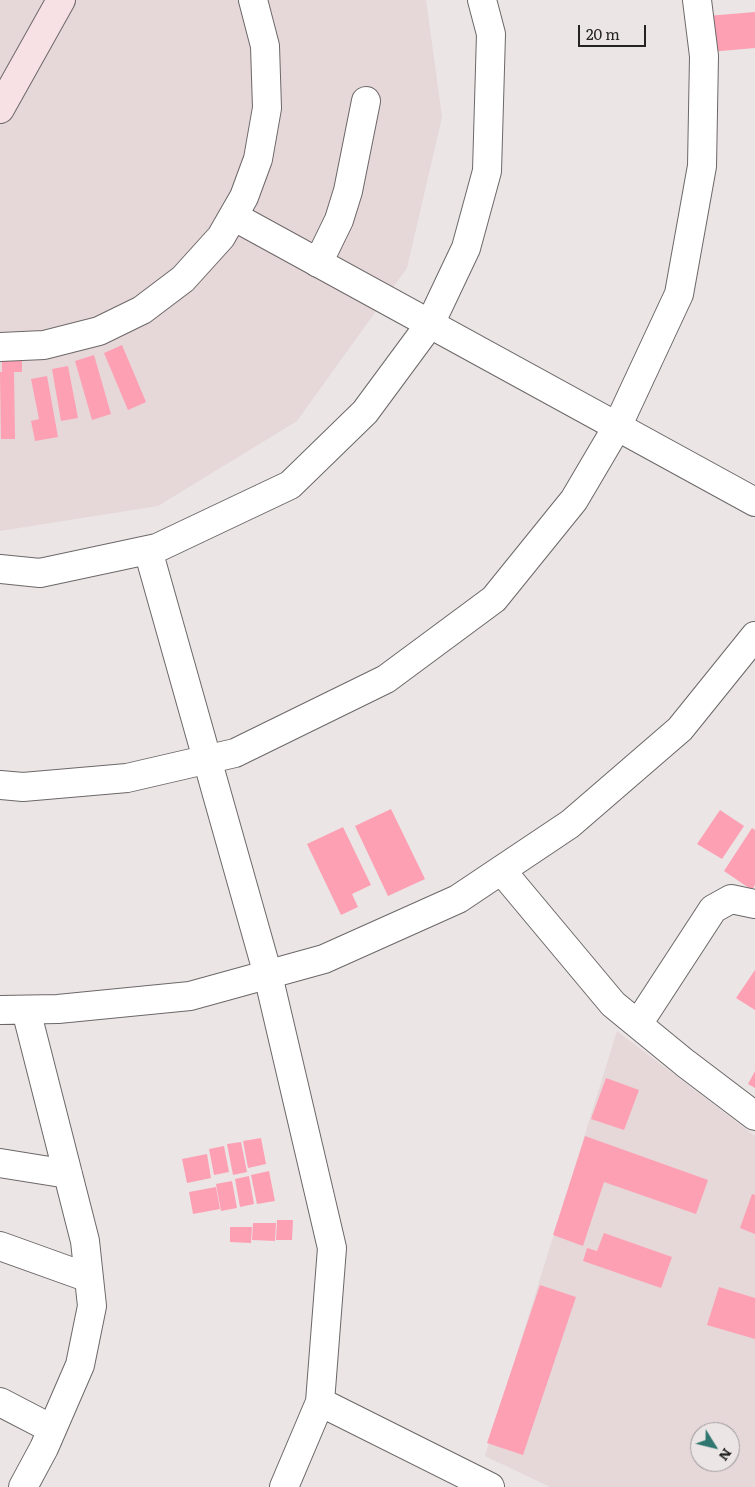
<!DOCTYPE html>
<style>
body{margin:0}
#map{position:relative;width:755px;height:1487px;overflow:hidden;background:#ebe5e6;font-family:Literata,serif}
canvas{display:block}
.north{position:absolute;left:690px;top:1422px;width:50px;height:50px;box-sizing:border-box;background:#ebe5e6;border:1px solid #9b9798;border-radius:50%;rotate:126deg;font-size:14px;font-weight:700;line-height:20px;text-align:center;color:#242222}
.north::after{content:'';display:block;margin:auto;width:18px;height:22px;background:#2e766f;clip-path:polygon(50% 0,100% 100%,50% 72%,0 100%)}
.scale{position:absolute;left:578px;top:25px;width:68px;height:22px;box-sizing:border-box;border:2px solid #242222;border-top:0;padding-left:6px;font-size:15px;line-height:18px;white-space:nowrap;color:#242222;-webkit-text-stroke:4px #ebe5e6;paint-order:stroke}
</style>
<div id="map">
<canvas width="755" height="1487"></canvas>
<div class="north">N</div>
<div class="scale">20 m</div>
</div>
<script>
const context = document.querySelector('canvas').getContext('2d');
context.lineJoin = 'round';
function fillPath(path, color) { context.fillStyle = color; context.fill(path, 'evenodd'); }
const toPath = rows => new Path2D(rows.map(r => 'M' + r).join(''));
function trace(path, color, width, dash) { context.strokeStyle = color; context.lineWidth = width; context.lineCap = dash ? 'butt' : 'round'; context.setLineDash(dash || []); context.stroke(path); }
const built = toPath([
 [0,0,426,0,442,117,407,268,297,421,158,506,0,531],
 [617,1031,755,1136,755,1487,550,1487,485,1456],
 [700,1432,730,1432,730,1462,700,1462]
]);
const building = toPath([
 [755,12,755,48,710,52,707,16],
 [122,345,146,402,128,410,104,353],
 [2,355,22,355,22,372,14,372,15,439,1,439,0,372,2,372],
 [94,355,111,414,92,420,75,361],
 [68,366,78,418,61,421,52,369],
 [47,376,58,437,35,441,31,421,39,419,31,379],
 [391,809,425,879,388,896,355,826],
 [720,810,744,826,722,859,697,844],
 [343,827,371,885,352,894,358,907,341,915,307,844],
 [752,828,755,830,755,885,752,890,724,871],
 [755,970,755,1010,736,998],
 [755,1071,755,1088,748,1084],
 [606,1078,639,1090,624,1130,591,1119],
 [585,1136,708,1180,696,1214,604,1182,583,1246,553,1235],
 [261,1138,266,1164,248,1168,243,1141],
 [241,1142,247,1172,233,1175,227,1144],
 [224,1146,229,1172,214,1175,209,1149],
 [207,1154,211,1178,187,1183,182,1159],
 [269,1171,275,1201,257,1204,251,1175],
 [249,1176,254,1204,240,1207,235,1179],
 [232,1181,237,1208,221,1211,216,1184],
 [216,1187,220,1209,193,1214,189,1192],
 [752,1194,755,1195,755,1234,740,1228],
 [277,1220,293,1220,292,1240,276,1240],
 [253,1223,276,1223,275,1241,252,1240],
 [230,1227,252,1227,251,1243,230,1242],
 [604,1233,672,1257,661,1288,583,1261,587,1248,597,1251],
 [540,1285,576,1297,523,1455,487,1443],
 [719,1287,755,1298,755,1339,707,1325]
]);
const minor = toPath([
 [318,263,339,220,348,191,366,101],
 [148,550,268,975,332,1248,320,1402,284,1487],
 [0,569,40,573,157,548,290,485,365,412,430,324,466,248,487,171,491,34,482,0],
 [0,785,23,787,127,778,235,753,386,679,494,599,574,500,617,427,679,294,702,166,704,56,697,0],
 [501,870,613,1004,685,1063,755,1116],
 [0,1010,58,1009,190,996,324,959,458,899,570,824,680,729,755,636],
 [638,1024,713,909,731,899,755,904],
 [0,1163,68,1174],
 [0,1246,89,1278],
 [0,1402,52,1429],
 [320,1402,490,1487],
 [23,1487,44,1448,80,1365,92,1306,85,1241,26,1010]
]);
const tertiary = toPath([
 [233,216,755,502],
 [0,347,44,345,99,331,142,310,183,279,221,237,244,197,258,159,267,108,265,46,253,0]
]);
const secondary = toPath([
 [0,109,61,0]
]);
fillPath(built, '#e6d7d9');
fillPath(building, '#fda0b3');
trace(minor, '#6c6768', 30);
trace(tertiary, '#6c6768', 30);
trace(secondary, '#6c6768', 30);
trace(minor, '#fff', 28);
trace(tertiary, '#fff', 28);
trace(secondary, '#f8e1e5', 28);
</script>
